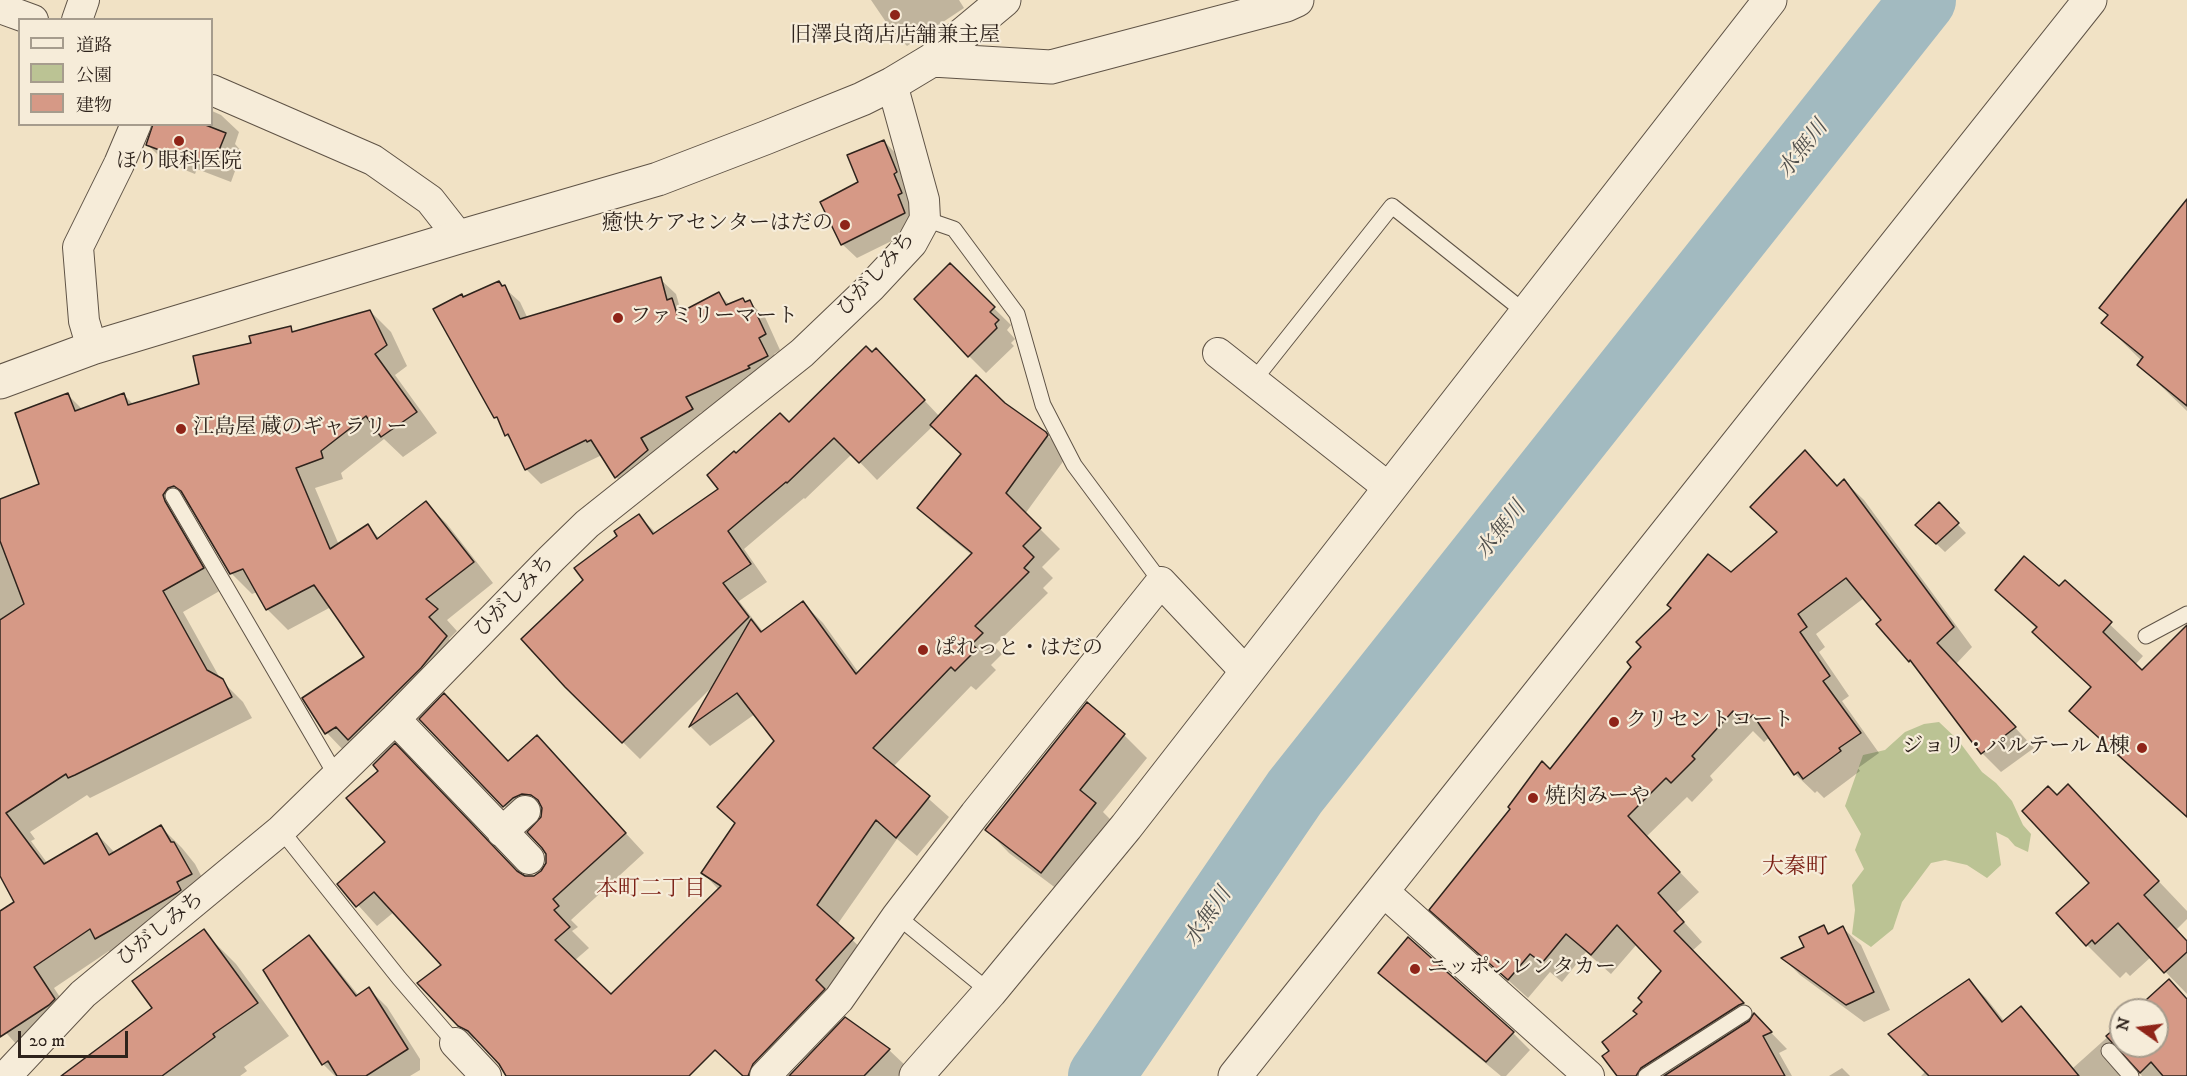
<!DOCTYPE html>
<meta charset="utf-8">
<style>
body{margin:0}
#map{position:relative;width:2187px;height:1076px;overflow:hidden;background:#f1e2c5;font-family:"IM FELL DW Pica","Noto Serif JP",serif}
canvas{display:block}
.legend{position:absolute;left:18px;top:18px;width:195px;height:108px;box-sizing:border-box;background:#f6ecd9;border:2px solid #a69c8d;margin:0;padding:8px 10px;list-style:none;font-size:18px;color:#2e231c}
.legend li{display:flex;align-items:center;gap:12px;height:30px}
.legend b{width:30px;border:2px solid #a69c8d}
.north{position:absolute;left:2109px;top:998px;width:60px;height:60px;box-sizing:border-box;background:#f6ecd9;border:2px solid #a69c8d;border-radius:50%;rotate:284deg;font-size:16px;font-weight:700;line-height:24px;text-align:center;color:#2e231c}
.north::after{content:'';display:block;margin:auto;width:21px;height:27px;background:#8f2418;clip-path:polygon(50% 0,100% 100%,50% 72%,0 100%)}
.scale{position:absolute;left:18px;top:1031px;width:110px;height:27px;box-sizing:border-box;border:3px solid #2e231c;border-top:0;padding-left:8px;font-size:18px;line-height:21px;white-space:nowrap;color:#2e231c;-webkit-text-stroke:4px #f6ecd9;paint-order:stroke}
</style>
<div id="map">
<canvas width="2187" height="1076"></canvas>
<ul class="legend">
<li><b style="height:8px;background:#f6ecd9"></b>道路</li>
<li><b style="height:16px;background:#bbc394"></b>公園</li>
<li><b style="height:16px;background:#d69986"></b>建物</li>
</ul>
<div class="north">N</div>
<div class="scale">20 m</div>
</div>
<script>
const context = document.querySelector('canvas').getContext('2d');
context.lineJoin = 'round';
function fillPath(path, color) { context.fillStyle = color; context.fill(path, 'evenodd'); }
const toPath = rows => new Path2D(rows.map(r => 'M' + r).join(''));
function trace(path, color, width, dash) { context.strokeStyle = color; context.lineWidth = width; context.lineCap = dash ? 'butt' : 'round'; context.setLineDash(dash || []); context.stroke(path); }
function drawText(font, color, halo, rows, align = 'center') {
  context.font = font + ' "IM FELL DW Pica","Noto Serif JP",serif'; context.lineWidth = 4.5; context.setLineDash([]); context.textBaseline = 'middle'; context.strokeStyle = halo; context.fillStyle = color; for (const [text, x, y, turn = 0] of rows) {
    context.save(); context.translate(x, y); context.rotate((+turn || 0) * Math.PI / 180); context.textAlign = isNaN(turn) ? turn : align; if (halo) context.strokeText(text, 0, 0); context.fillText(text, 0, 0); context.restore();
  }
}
const green = toPath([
 [1939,722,1958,740,1982,772,1996,783,2012,801,2023,825,2031,834,2028,852,2015,846,2008,838,1996,832,2001,865,1987,878,1967,865,1945,860,1931,863,1902,902,1893,929,1871,947,1852,934,1855,910,1852,885,1864,869,1855,850,1861,834,1845,806,1863,755,1885,750,1905,732,1924,724]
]);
const shadow = toPath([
 [871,0,959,0,964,8,907,46,890,28],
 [212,111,221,115,239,132,235,144,242,152,231,182,197,169,195,174,165,162,148,145,154,124,212,124],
 [884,141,898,156,918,228,857,258,842,244,860,183],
 [2187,202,2187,411,2139,365,2142,361,2103,323],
 [950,265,1011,325,1007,330,1015,339,1011,343,1014,346,986,373,969,356],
 [660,279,676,294,680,308,684,312,719,294,730,305,743,299,747,303,749,302,765,317,780,350,774,354,783,372,764,384,700,413,708,425,631,492,616,477,602,455,541,484,526,469,513,442,506,435,501,423,496,417,464,298,499,283,520,302,528,319],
 [370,311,391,332,407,366,395,375,437,433,403,457,384,439,341,473,343,479,315,488,339,545,368,526,380,539,426,503,447,524,493,583,447,620,457,631,449,639,467,658,347,754,327,733,305,699,366,657,331,607,288,630,267,609,257,592,252,594,231,573,193,508,190,508,185,513,223,589,183,612,221,680,243,702,252,718,96,795,90,798,87,795,30,832,35,839,31,841,48,864,97,834,115,853,161,827,182,848,195,864,211,895,117,959,109,951,54,988,75,1020,26,1055,0,1026,0,913,16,902,0,873,0,501,41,485,68,395,83,410,124,395,134,405,201,385,252,344,290,328,295,333],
 [893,367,940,417,1004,404,1045,433,1066,454,1067,456,1025,514,1060,549,1042,567,1053,578,1043,588,1048,593,994,646,1002,654,991,665,996,670,976,690,971,686,893,767,949,817,917,856,897,839,837,925,872,959,780,1076,743,1076,654,994,719,890,703,873,736,824,776,741,755,714,710,746,691,727,712,687,640,759,566,686,585,580,619,536,639,516,656,533,721,489,736,455],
 [933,426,962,454,919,508,939,528,972,555,859,673,823,623,803,603,764,633,739,601,767,582,744,549,804,498,805,499,852,454,877,480],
 [1805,452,1838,487,1844,481,1864,500,1972,647,1956,664,2034,748,2001,772,1982,753,1921,672,1878,624,1883,620,1864,598,1816,634,1825,647,1819,652,1849,696,1842,701,1879,753,1858,768,1860,771,1824,798,1817,791,1815,793,1795,774,1770,737,1764,742,1753,731,1710,776,1713,780,1692,802,1687,797,1646,837,1699,892,1676,913,1702,942,1692,951,1787,1049,1779,1053,1792,1076,1619,1076,1611,1051,1639,1014,1663,971,1637,944,1611,974,1586,952,1562,982,1550,972,1528,998,1451,929,1550,771,1731,574,1779,533],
 [1939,505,1966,533,1945,552,1926,534],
 [2065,582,2143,656,2135,665,2142,672,2187,643,2187,818,2109,748,2076,715,2092,688,2034,632,2037,629,1997,590,2059,588],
 [421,719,508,763,537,737,644,853,571,920,578,927,572,931,589,948,574,961,590,1076,509,1076,552,988,473,1039,453,1019,443,965,394,912,377,926,339,884,518,873,523,877,533,877,542,872,547,864,543,813,533,818,524,826],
 [1124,735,1147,758,1103,812,1118,827,1065,895,1009,853,987,830],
 [2068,786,2187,911,2187,919,2177,929,2187,941,2187,994,2151,957,2130,976,2126,972,2120,978,2087,945,2091,883,2057,797],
 [1823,927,1830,934,1843,928,1861,945,1890,1010,1864,1022,1800,975,1783,958,1806,948],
 [203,931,236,964,289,1036,244,1067,247,1071,240,1076,74,1076,154,1009],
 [309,937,326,955,359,996,369,989,387,1007,420,1059,420,1070,410,1076,335,1076,323,1064],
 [1381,973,1513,1033,1530,1050,1506,1076,1501,1076,1398,991],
 [1969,981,1986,998,2005,1022,2021,1008,2038,1025,2073,1068,2121,1025,2121,1046,2157,1046,2157,1010,2137,1010,2169,981,2187,998,2187,1076,2142,1076,2129,1059,2124,1058,2117,1065,2119,1076,1921,1076,1926,1071],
 [846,1019,889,1050,907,1067,898,1076,791,1076],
 [1842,1068,1850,1076,1829,1076]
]);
const river = toPath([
 [1101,1076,1295,792,1923,0]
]);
const building = toPath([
 [153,124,203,124,226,133,213,165,179,152,178,157,146,145,153,124],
 [884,140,897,172,894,174,902,193,898,195,905,213,841,245,820,202,858,182,847,155,884,140],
 [2187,199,2187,406,2137,365,2143,357,2101,323,2108,315,2099,308,2187,199],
 [950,263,995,307,990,312,999,320,995,324,997,328,968,357,914,299,950,263],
 [661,277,667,300,672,298,677,314,719,292,726,305,743,298,745,302,750,300,766,334,759,338,768,356,748,366,750,368,686,397,693,409,641,438,648,450,615,478,591,440,587,442,586,440,525,470,508,434,505,436,497,417,494,418,433,309,462,294,463,297,499,281,502,286,505,285,520,319,661,277],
 [370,310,387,345,375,354,417,412,381,437,366,416,321,451,323,458,296,468,330,549,368,524,377,539,426,501,474,562,426,599,438,609,429,617,447,636,421,668,348,740,336,727,325,734,302,698,364,657,314,585,266,610,243,569,230,574,181,491,174,486,168,488,163,495,165,501,204,568,163,591,207,670,223,679,232,697,75,775,68,778,66,774,6,813,44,864,97,833,109,855,161,825,171,842,174,842,192,874,177,882,181,890,177,893,95,939,90,929,34,967,55,999,49,1005,0,1037,0,911,14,902,0,876,0,620,24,604,0,541,0,499,39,484,15,413,68,393,75,411,124,393,128,405,199,384,193,356,251,343,249,336,291,326,292,332,370,310],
 [866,346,872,352,876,348,925,400,859,463,834,438,787,483,786,482,728,531,751,564,723,583,749,617,622,743,565,687,521,639,583,580,574,568,617,536,614,531,639,514,653,534,718,489,707,475,734,451,736,453,780,413,789,422,866,346],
 [976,375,1005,403,1046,432,1048,435,1006,493,1041,528,1023,546,1034,557,1024,568,1029,572,975,626,983,633,972,644,977,649,955,671,951,667,873,748,930,796,896,838,876,820,817,905,854,938,816,980,825,989,753,1064,748,1076,743,1076,715,1050,689,1076,506,1076,499,1064,468,1031,458,1026,417,983,441,965,374,892,356,907,337,884,385,842,346,798,378,771,373,765,395,743,517,871,525,876,534,876,541,871,546,863,546,854,542,848,527,832,541,817,542,808,538,800,531,795,522,794,513,798,503,807,419,719,444,693,508,761,537,735,626,833,553,899,559,906,554,910,570,927,555,940,611,994,721,886,701,873,735,823,717,807,774,741,737,693,689,727,751,619,761,632,803,601,856,674,972,553,917,508,961,454,930,425,976,375],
 [1805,450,1837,486,1844,479,1954,627,1937,643,2016,727,1981,754,1910,660,1909,662,1876,624,1881,620,1846,578,1798,614,1807,627,1800,632,1830,676,1823,681,1861,733,1839,748,1841,751,1803,779,1798,772,1794,775,1753,715,1743,723,1733,711,1692,756,1695,759,1671,783,1666,778,1628,816,1680,872,1658,893,1684,922,1674,931,1744,1003,1739,1005,1641,1068,1636,1076,1617,1076,1602,1056,1609,1051,1602,1042,1637,1014,1633,1011,1642,1002,1638,998,1661,971,1617,925,1591,955,1566,934,1542,963,1530,954,1508,980,1429,910,1510,809,1508,807,1542,761,1550,769,1631,667,1627,662,1641,647,1636,642,1671,608,1667,605,1708,554,1731,572,1777,532,1750,507,1805,450],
 [1939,502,1959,523,1936,544,1915,525,1939,502],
 [2024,556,2059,586,2065,580,2112,622,2103,632,2142,670,2187,625,2187,817,2069,711,2091,687,2032,632,2037,627,1995,590,2024,556],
 [1087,702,1125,734,1080,790,1096,803,1041,873,985,830,1087,702],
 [2068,784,2159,881,2144,895,2187,941,2187,952,2164,973,2118,923,2095,944,2092,940,2086,946,2056,913,2089,883,2022,811,2048,786,2057,795,2068,784],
 [1824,925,1828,934,1843,926,1874,992,1846,1005,1781,958,1804,947,1799,937,1824,925],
 [204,929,258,1003,213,1034,215,1037,162,1076,61,1076,152,1008,132,981,204,929],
 [309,935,356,996,369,987,408,1049,366,1076,337,1076,328,1061,322,1065,263,970,309,935],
 [1408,937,1514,1032,1486,1062,1378,973,1408,937],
 [1969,979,2002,1022,2021,1006,2079,1076,1929,1076,1888,1034,1969,979],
 [2169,979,2187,999,2187,1076,2163,1076,2151,1062,2140,1073,2106,1036,2121,1023,2121,1046,2157,1046,2157,1010,2135,1010,2169,979],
 [1754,1013,1772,1032,1763,1036,1785,1076,1664,1076,1749,1021,1754,1013],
 [845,1017,890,1049,864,1076,789,1076,845,1017]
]);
const service = toPath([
 [925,219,954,229,1017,314,1043,405,1074,465,1161,582],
 [1254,380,1392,206,1526,313],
 [173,496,337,777],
 [2146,636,2187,614],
 [281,830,399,978,455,1043],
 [897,916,990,992],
 [2109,1051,2131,1076],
 [1646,1076,1744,1013]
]);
const minor = toPath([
 [0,8,33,20],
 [77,20,84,0],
 [212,90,373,160,430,200,459,237],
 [92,348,84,321,78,247,119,164,136,124],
 [1218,353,1389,488],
 [395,719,529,859],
 [502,832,525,811],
 [1383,891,1589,1076],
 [455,1043,486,1076],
 [6,1076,83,994,281,830,395,719,551,559,587,524,802,353,870,288,912,243,925,219,924,200,892,84],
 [765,1076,839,999,897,916,975,814,1161,582,1246,672]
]);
const tertiary = toPath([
 [932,60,1051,67,1286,5,1297,0],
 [0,382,92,348,459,237,658,179,765,138,862,99,892,84,932,60,1004,0],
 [916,1076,990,992,1126,827,1770,0],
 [1235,1076,2090,0]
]);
const markers = [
 [895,15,6,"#8f2418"],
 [179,141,6,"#8f2418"],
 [845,225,6,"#8f2418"],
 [618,318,6,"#8f2418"],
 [181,429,6,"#8f2418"],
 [923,650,6,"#8f2418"],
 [1614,722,6,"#8f2418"],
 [2142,748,6,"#8f2418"],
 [1533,798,6,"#8f2418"],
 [1415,969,6,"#8f2418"]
];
const poiNames = [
 ["旧澤良商店店舗兼主屋",895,37,"center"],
 ["ほり眼科医院",179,163,"center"],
 ["癒快ケアセンターはだの",833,225,"right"],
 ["ファミリーマート",630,318],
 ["江島屋 蔵のギャラリー",193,429],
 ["ぱれっと・はだの",935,650],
 ["クリセントコート",1626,722],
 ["ジョリ・パルテール A棟",2130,748,"right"],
 ["焼肉みーや",1545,798],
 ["ニッポンレンタカー",1427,969]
];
const streetNames = [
 ["ひがしみち",877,275,-48],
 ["ひがしみち",515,597,-46],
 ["ひがしみち",161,930,-39]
];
const waterNames = [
 ["水無川",1804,150,-52],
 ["水無川",1502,531,-52],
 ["水無川",1209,918,-56]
];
const neighbourhoodNames = [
 ["大秦町",1795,868],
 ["本町二丁目",651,890]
];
fillPath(green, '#bbc394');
fillPath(shadow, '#0003');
trace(river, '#a2bac0', 66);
fillPath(building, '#d69986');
trace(building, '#2e231c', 1.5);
trace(service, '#5f5346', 17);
trace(minor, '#5f5346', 32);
trace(tertiary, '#5f5346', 35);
trace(service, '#f6ecd9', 15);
trace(minor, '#f6ecd9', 30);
trace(tertiary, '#f6ecd9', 33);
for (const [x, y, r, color] of markers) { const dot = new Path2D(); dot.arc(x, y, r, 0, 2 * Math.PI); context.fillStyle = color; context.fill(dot); trace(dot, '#f6ecd9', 2); }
drawText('21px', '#2e231c', '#f6ecd9', poiNames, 'left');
drawText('21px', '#2e231c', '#f6ecd9', streetNames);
drawText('italic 22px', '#51504d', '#f6ecd9', waterNames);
drawText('22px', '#7a1f14', '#f6ecd9', neighbourhoodNames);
</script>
